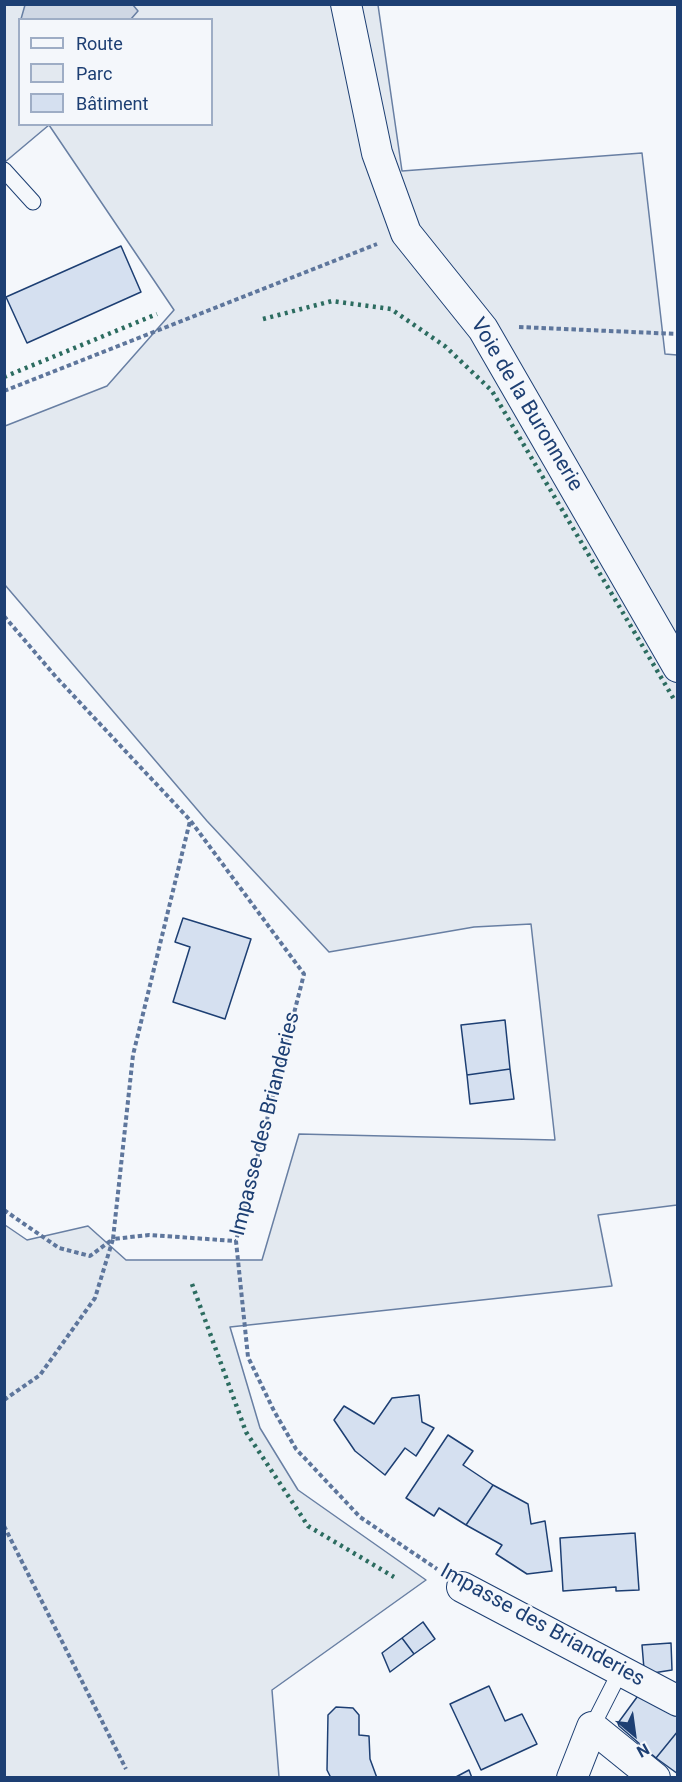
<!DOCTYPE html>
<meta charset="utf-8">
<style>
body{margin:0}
#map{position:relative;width:682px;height:1782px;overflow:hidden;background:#f4f7fb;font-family:Roboto,sans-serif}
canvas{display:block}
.frame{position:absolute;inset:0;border:6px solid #1d3f73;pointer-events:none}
.legend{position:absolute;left:18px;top:18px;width:195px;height:108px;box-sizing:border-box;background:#f4f7fb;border:2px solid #9eadc5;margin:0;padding:8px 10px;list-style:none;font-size:18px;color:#1d3f73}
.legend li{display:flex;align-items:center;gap:12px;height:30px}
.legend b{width:30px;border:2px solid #9eadc5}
.north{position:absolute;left:604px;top:1704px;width:60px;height:60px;-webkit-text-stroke:4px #f4f7fb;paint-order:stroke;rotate:151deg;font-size:16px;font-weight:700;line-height:24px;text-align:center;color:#1d3f73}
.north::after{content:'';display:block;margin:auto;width:21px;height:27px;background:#1d3f73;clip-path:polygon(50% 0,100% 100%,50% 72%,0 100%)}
</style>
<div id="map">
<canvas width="682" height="1782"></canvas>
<div class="frame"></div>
<ul class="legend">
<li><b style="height:8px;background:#f4f7fb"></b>Route</li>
<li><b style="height:16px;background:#e3e9f0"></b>Parc</li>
<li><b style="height:16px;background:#d5e0f0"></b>Bâtiment</li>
</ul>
<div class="north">N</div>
</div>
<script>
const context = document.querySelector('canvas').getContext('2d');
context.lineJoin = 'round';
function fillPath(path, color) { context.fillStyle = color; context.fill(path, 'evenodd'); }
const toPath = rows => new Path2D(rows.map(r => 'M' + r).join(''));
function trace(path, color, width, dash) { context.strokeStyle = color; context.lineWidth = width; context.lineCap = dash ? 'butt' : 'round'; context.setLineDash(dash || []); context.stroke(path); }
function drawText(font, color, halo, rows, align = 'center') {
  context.font = font + ' Roboto,sans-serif'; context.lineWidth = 4.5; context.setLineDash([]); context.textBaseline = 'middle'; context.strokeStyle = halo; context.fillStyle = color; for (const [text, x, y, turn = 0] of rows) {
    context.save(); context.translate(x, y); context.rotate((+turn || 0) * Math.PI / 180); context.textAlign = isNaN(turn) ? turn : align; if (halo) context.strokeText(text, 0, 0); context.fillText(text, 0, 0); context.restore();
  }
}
const green = toPath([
 [4,5,378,5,402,171,642,153,665,354,677,355,677,1205,598,1215,612,1286,230,1327,260,1428,298,1490,426,1580,272,1690,279,1777,5,1777,5,1225,27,1240,88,1226,126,1260,262,1260,299,1134,555,1140,531,924,474,927,329,952,207,821,5,585,5,426,107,386,174,310,49,125,5,162,4,5],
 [20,20,212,20,212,124,20,124,20,20]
]);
const water = toPath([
 [25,5,133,5,138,11,131,19,21,19,25,5]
]);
const building = toPath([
 [121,246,141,292,27,343,6,297,121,246],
 [183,918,251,939,225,1019,173,1002,190,947,175,942,183,918],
 [505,1020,510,1069,467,1075,461,1025,505,1020],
 [510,1069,514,1099,470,1104,467,1075,510,1069],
 [419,1395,422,1422,434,1428,416,1456,405,1448,385,1475,355,1451,334,1420,344,1406,374,1424,392,1398,419,1395],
 [448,1435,473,1451,463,1465,493,1485,466,1525,439,1508,434,1516,406,1498,448,1435],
 [493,1485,528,1504,531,1524,545,1521,552,1571,527,1574,496,1554,502,1545,466,1525,493,1485],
 [635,1533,639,1590,616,1591,616,1587,563,1591,560,1538,635,1533],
 [423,1622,435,1639,414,1654,402,1638,423,1622],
 [402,1638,414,1654,390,1672,382,1653,402,1638],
 [671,1643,672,1670,653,1673,644,1669,642,1645,671,1643],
 [489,1686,505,1721,522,1714,537,1744,481,1770,450,1704,489,1686],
 [640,1693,678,1708,678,1731,656,1758,619,1726,618,1723,640,1693],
 [336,1707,353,1708,359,1715,359,1735,369,1736,370,1759,377,1778,331,1778,327,1770,328,1715,336,1707],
 [678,1731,678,1774,656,1758,678,1731],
 [469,1770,472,1778,454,1778,469,1770]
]);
const path = toPath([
 [519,327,678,334],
 [4,391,377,244],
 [4,616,56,677,190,820,304,974,236,1241,248,1357,274,1411,296,1449,360,1517,437,1569],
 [4,1210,59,1248,90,1256,113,1239,133,1055,190,821],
 [4,1400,40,1375,95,1298,113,1239,149,1235,236,1241],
 [4,1526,126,1769]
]);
const service = toPath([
 [4,170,33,202],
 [592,1727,621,1670]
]);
const minor = toPath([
 [346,4,377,153,406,233,483,329,678,667],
 [462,1587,678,1701],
 [572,1778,592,1727,655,1778]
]);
const hedge = toPath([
 [263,319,332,301,391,309,446,347,492,391,675,701],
 [4,377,157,314],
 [192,1284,246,1432,308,1526,394,1577]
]);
const streetNames = [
 ["Voie de la Buronnerie",526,405,59],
 ["Impasse des Brianderies",266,1124,-76],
 ["Impasse des Brianderies",542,1626,29]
];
fillPath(green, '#e3e9f0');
trace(green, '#687fa3', 1.5);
fillPath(water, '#cfd7e4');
trace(water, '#687fa3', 1.5);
fillPath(building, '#d5e0f0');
trace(building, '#1d3f73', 1.5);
trace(service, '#1d3f73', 17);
trace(minor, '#1d3f73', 32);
trace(path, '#5e769c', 4, [4.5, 3]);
trace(service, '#f4f7fb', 15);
trace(minor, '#f4f7fb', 30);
trace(hedge, '#2c6c60', 4.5, [3, 4.5]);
drawText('21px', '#1d3f73', '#f4f7fb', streetNames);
</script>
